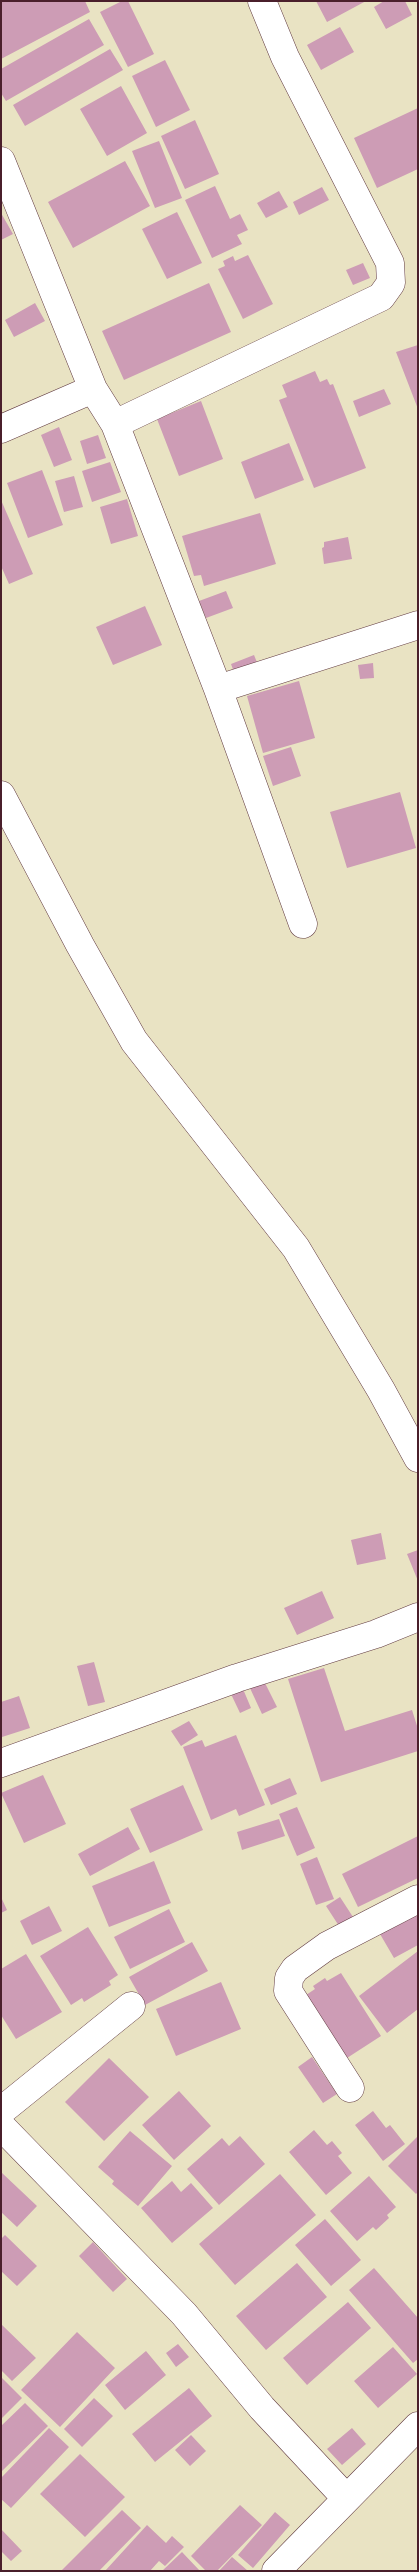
<!DOCTYPE html>
<style>
body{margin:0}
#map{position:relative;width:419px;height:2572px;overflow:hidden;background:#e9e3c3;font-family:"Shantell Sans",sans-serif}
canvas{display:block}
.frame{position:absolute;inset:0;border:2px solid #4a1f2b;pointer-events:none}
</style>
<div id="map">
<canvas width="419" height="2572"></canvas>
<div class="frame"></div>
</div>
<script>
const context = document.querySelector('canvas').getContext('2d');
context.lineJoin = 'round';
function fillPath(path, color) { context.fillStyle = color; context.fill(path, 'evenodd'); }
const toPath = rows => new Path2D(rows.map(r => 'M' + r).join(''));
function trace(path, color, width, dash) { context.strokeStyle = color; context.lineWidth = width; context.lineCap = dash ? 'butt' : 'round'; context.setLineDash(dash || []); context.stroke(path); }
const building = toPath([
 [1,1,85,1,90,12,1,59],
 [122,1,128,1,154,54,128,67,100,12],
 [316,1,366,1,327,22],
 [384,1,405,1,412,15,386,29,374,7],
 [89,19,104,45,6,101,1,93,1,69],
 [340,27,354,52,321,70,307,45],
 [110,49,123,70,25,126,13,105],
 [165,60,190,110,156,127,132,76],
 [121,86,147,133,107,156,80,109],
 [418,108,418,169,377,188,354,138],
 [195,120,219,174,185,189,161,136],
 [159,141,182,198,155,208,132,151],
 [125,161,150,206,73,248,48,202],
 [215,186,230,219,240,214,248,230,237,235,242,244,212,258,185,200],
 [322,187,329,200,299,215,293,202],
 [279,191,288,207,266,218,257,203],
 [177,212,202,263,167,279,142,229],
 [1,213,13,234,1,240],
 [248,255,273,304,243,319,218,269,225,266,223,261,233,256,235,261],
 [363,263,370,278,353,285,346,270],
 [209,283,231,332,124,380,102,331],
 [35,303,45,321,14,337,5,320],
 [418,345,418,409,396,352],
 [315,371,320,382,327,379,330,385,333,384,366,468,314,488,279,400,287,397,282,385],
 [384,389,391,404,359,417,353,401],
 [201,401,223,459,179,476,157,419],
 [59,427,72,460,54,467,41,435],
 [98,435,106,458,87,464,80,441],
 [289,443,304,480,255,499,241,462],
 [110,462,121,492,92,502,82,471],
 [42,470,63,525,28,538,7,483],
 [74,476,83,507,64,512,55,481],
 [127,499,138,536,111,544,100,507],
 [1,500,33,574,9,584,1,566],
 [260,513,276,564,204,586,201,575,194,576,182,536],
 [348,537,352,559,324,564,322,548,324,547,324,542],
 [226,591,233,608,206,618,199,601],
 [145,606,162,645,113,665,96,627],
 [254,655,258,665,235,675,231,664],
 [373,663,374,678,360,679,358,665],
 [299,681,315,738,263,753,247,696],
 [291,747,301,776,273,786,263,756],
 [400,792,416,848,347,868,330,812],
 [381,1533,386,1559,357,1565,351,1540],
 [418,1550,418,1581,407,1554],
 [322,1591,334,1618,297,1635,284,1608],
 [94,1662,105,1702,88,1706,77,1666],
 [324,1668,345,1731,412,1710,418,1729,418,1751,321,1782,288,1679],
 [263,1679,277,1707,262,1714,249,1686],
 [243,1689,251,1708,240,1713,231,1694],
 [19,1696,30,1728,2,1737,1,1702],
 [189,1721,198,1735,181,1746,171,1731],
 [236,1735,265,1805,239,1816,236,1809,211,1820,183,1747,202,1740,205,1747],
 [43,1775,66,1824,24,1843,1,1793],
 [290,1778,297,1794,271,1805,264,1789],
 [183,1785,203,1830,150,1853,130,1809],
 [297,1807,315,1848,297,1856,279,1814],
 [279,1819,285,1836,242,1850,237,1832],
 [128,1827,140,1849,90,1876,78,1854],
 [418,1836,418,1878,358,1907,342,1874],
 [317,1857,334,1899,316,1905,300,1864],
 [154,1861,171,1903,109,1927,92,1886],
 [1,1897,7,1910,1,1913],
 [340,1897,353,1917,339,1926,326,1906],
 [49,1906,62,1931,32,1945,20,1921],
 [169,1909,185,1942,130,1969,114,1937],
 [418,1914,418,1945,394,1958,380,1934],
 [88,1927,118,1975,109,1981,111,1985,84,2002,82,1998,71,2005,40,1956],
 [192,1942,208,1971,145,2005,129,1977],
 [418,1951,418,2009,387,2033,359,1996],
 [26,1954,62,2012,16,2039,1,2015,1,1969],
 [341,1973,381,2036,347,2058,306,1995,315,1989,313,1986,325,1978,327,1981],
 [221,1982,241,2029,176,2056,156,2009],
 [312,2057,337,2094,323,2103,298,2067],
 [109,2058,149,2097,104,2141,65,2102],
 [179,2091,211,2126,174,2160,142,2125],
 [373,2111,386,2128,390,2125,405,2144,383,2161,355,2125],
 [314,2130,327,2145,332,2141,342,2153,338,2156,352,2173,326,2195,289,2152],
 [130,2131,172,2166,138,2206,112,2184,114,2181,98,2167],
 [240,2136,265,2164,219,2205,187,2169,222,2138,229,2146],
 [418,2136,418,2192,416,2194,388,2166],
 [1,2172,37,2206,17,2227,1,2212],
 [280,2174,316,2215,235,2285,199,2244],
 [369,2176,396,2207,387,2215,389,2218,376,2230,373,2227,357,2241,330,2211],
 [172,2181,181,2192,191,2183,213,2208,172,2243,141,2208],
 [325,2219,361,2260,331,2286,295,2245],
 [5,2235,37,2266,17,2286,1,2271,1,2239],
 [93,2242,127,2279,113,2292,79,2256],
 [297,2263,327,2297,266,2350,236,2316],
 [374,2268,418,2318,418,2359,413,2363,349,2290],
 [348,2302,371,2328,307,2385,283,2358],
 [1,2324,36,2358,12,2381,1,2370],
 [77,2332,115,2368,60,2427,21,2390],
 [178,2344,189,2357,176,2367,166,2353],
 [393,2347,417,2374,378,2408,354,2381],
 [146,2351,166,2375,125,2410,105,2385],
 [1,2377,22,2398,1,2419],
 [189,2388,212,2416,155,2462,132,2434],
 [94,2398,113,2416,82,2447,64,2429],
 [25,2403,48,2426,1,2472,1,2426],
 [49,2428,69,2447,11,2508,1,2499,1,2478],
 [352,2428,366,2444,342,2465,327,2449],
 [191,2435,206,2451,190,2466,175,2450],
 [80,2454,125,2497,85,2537,40,2494],
 [240,2505,262,2525,217,2571,206,2571,191,2556],
 [122,2510,141,2528,99,2571,61,2571],
 [275,2512,290,2525,253,2568,238,2555],
 [147,2525,166,2543,172,2536,184,2547,165,2566,159,2561,150,2571,105,2571],
 [1,2529,22,2551,11,2561,1,2551],
 [182,2552,200,2571,162,2571],
 [232,2557,248,2571,219,2571]
]);
const minor = toPath([
 [1,161,93,389,1,429],
 [93,389,115,424,381,297,391,283,390,263,285,57,262,1],
 [115,424,218,689,303,924],
 [218,689,418,625],
 [1,795,80,945,134,1041,296,1248,381,1390,418,1458],
 [1,1763,237,1678,376,1634,418,1617],
 [350,2088,288,1991,289,1978,295,1969,327,1946,418,1899],
 [1,2111,131,2006],
 [1,2126,184,2314,262,2408,346,2498],
 [276,2571,418,2426]
]);
fillPath(building, '#cd9cb5');
trace(minor, '#623c42', 29);
trace(minor, '#fff', 28);
</script>
